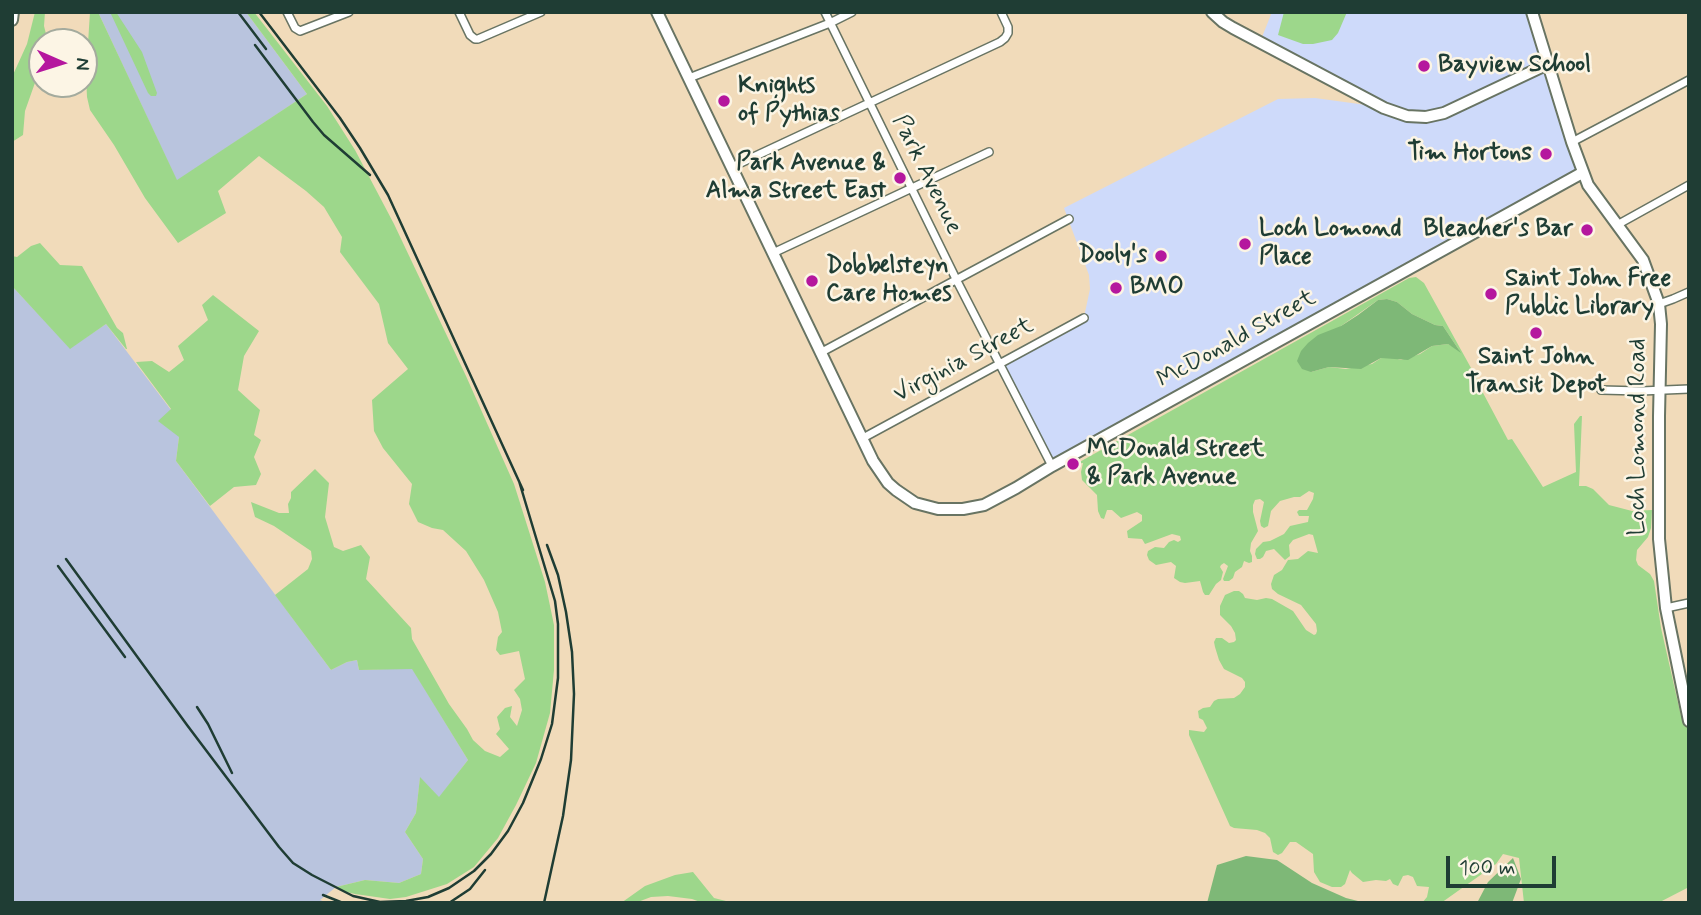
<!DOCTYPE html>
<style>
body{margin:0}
#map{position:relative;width:1701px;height:915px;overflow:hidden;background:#f1dbba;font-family:Mynerve,sans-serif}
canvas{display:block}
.frame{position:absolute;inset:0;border:14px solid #1f3d34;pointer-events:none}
.north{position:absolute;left:28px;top:28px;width:70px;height:70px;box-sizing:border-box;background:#fcf5e5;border:2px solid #a4ab9e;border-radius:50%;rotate:93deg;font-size:19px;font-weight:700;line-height:28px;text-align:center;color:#1f3d34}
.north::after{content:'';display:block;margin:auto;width:24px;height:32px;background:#b5179e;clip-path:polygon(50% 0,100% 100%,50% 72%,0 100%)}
.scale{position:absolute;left:1446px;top:856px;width:110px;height:32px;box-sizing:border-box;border:4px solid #1f3d34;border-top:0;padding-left:9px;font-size:21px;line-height:24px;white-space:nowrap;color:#1f3d34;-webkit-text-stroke:5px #fcf5e5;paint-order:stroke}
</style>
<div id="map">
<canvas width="1701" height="915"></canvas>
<div class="frame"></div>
<div class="north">N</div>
<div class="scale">100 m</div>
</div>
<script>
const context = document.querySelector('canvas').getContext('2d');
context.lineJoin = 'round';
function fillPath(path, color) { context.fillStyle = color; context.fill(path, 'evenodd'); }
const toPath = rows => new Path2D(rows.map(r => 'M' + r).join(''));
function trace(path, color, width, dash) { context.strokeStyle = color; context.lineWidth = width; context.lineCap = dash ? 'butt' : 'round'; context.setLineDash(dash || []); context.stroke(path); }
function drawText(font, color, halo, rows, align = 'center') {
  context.font = font + ' Mynerve,sans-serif'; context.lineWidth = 5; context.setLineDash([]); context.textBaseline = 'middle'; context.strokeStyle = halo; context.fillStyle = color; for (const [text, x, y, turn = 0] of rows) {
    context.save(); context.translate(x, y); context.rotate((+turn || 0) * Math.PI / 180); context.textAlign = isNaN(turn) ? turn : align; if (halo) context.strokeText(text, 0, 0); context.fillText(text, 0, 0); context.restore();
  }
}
const built = toPath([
 [1272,12,1532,12,1582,173,1052,466,998,364,1084,317,1090,289,1089,275,1064,208,1278,99,1315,98,1381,107,1260,42]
]);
const industrial = toPath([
 [98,12,246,12,307,94,177,181],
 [12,286,70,348,106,324,171,410,179,437,176,461,331,670,347,662,357,660,359,670,412,668,468,760,439,798,420,778,416,813,405,832,423,859,421,874,399,883,365,880,336,887,320,900,328,903,12,903]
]);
const green = toPath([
 [35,12,45,12,44,26,48,42,42,42,42,63,25,111,23,135,12,142,12,77,27,44],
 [90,12,98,12,177,180,307,94,246,12,254,12,327,106,355,150,394,224,466,376,514,484,545,582,554,625,554,670,550,713,536,763,516,805,498,838,474,867,447,884,406,897,390,899,355,894,343,891,336,887,365,880,399,883,421,874,423,859,405,832,416,813,420,777,439,797,468,760,412,669,359,670,357,660,347,662,331,670,275,595,308,569,312,559,311,551,274,526,255,517,251,502,279,513,289,513,288,504,291,498,291,492,315,469,329,483,325,517,334,547,343,551,361,545,370,557,366,579,411,628,412,639,449,704,467,729,473,740,485,751,500,757,509,749,496,734,500,729,497,717,505,708,512,706,510,717,517,726,522,710,520,699,514,690,525,679,519,651,500,655,496,650,498,637,502,632,498,612,484,580,466,551,443,530,432,528,418,522,409,504,412,484,383,448,374,431,372,400,408,369,388,343,379,304,340,252,342,237,324,207,306,191,259,156,218,191,226,213,178,243,145,198,114,145,90,110,87,97,86,75],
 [110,12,116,12,142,52,157,93,156,96,151,96,148,93],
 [1284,12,1347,12,1338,33,1332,40,1313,44,1303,44,1278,35],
 [40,243,60,265,82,266,117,328,123,333,127,349,126,349,106,324,70,349,12,286,12,256,17,257,31,246],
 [1416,277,1424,283,1481,386,1482,391,1508,440,1512,439,1543,487,1576,472,1574,424,1580,416,1582,416,1579,486,1586,486,1593,489,1609,505,1632,511,1652,510,1651,528,1648,537,1637,550,1636,560,1638,565,1650,574,1654,581,1661,628,1681,716,1687,712,1689,721,1689,887,1658,903,1524,903,1519,858,1503,854,1496,864,1441,903,1422,903,1427,897,1429,887,1417,886,1413,877,1408,875,1403,876,1398,886,1393,884,1390,879,1386,881,1376,880,1363,882,1352,873,1350,870,1345,884,1341,887,1332,887,1320,882,1314,872,1313,854,1296,842,1290,842,1282,853,1278,855,1273,852,1270,838,1265,833,1257,830,1234,828,1230,826,1189,735,1189,730,1204,732,1207,728,1203,720,1199,718,1198,711,1203,708,1210,707,1214,701,1218,699,1234,698,1240,694,1245,687,1245,682,1242,678,1224,669,1219,660,1215,647,1214,642,1216,638,1222,638,1229,643,1234,642,1236,640,1235,633,1231,626,1220,615,1220,606,1225,595,1234,591,1239,591,1243,594,1245,598,1257,600,1266,598,1272,599,1293,611,1306,630,1314,635,1316,634,1317,631,1316,624,1301,605,1278,594,1272,589,1271,584,1274,575,1282,570,1288,560,1298,559,1308,551,1318,553,1313,535,1309,534,1293,540,1289,545,1290,556,1285,560,1274,549,1266,551,1263,557,1260,559,1257,559,1255,554,1256,549,1263,542,1270,541,1284,534,1290,526,1308,522,1309,516,1299,516,1297,512,1299,510,1307,510,1313,499,1314,493,1309,491,1300,497,1294,497,1280,501,1271,511,1268,526,1264,528,1261,526,1260,521,1264,502,1260,499,1255,500,1253,505,1253,512,1258,531,1251,543,1250,551,1252,556,1252,562,1249,563,1244,561,1242,567,1235,572,1233,578,1229,581,1224,581,1223,579,1228,566,1224,563,1221,565,1220,567,1223,572,1221,580,1216,584,1209,595,1205,595,1203,592,1200,581,1185,583,1180,582,1174,578,1176,566,1171,562,1156,565,1149,560,1147,555,1148,551,1155,547,1164,548,1169,542,1174,540,1178,542,1181,540,1180,536,1172,534,1145,544,1142,539,1128,538,1127,531,1142,521,1142,515,1137,512,1121,518,1112,510,1107,510,1104,519,1101,518,1098,511,1097,495,1082,480,1081,472,1083,463,1076,464,1409,278],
 [1387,299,1397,302,1412,314,1435,325,1443,326,1459,350,1448,344,1432,346,1420,354,1401,360,1394,358,1381,358,1372,364,1346,369,1329,367,1311,372,1341,326,1378,300],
 [213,295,259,331,244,356,238,390,260,410,254,435,261,440,254,457,261,474,256,485,234,487,210,506,176,461,179,437,158,421,171,409,136,362,152,361,169,372,184,360,178,346,208,320,202,305],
 [693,872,714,898,734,903,703,903,692,899,668,896,651,897,635,903,621,903,645,886,675,875]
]);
const forest = toPath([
 [1387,299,1397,302,1412,314,1435,325,1443,326,1461,353,1448,344,1432,346,1408,360,1381,358,1361,369,1329,367,1311,372,1302,369,1297,361,1301,351,1308,343,1318,335,1341,326,1358,315,1378,300],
 [1246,856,1277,860,1312,883,1346,898,1366,903,1207,903,1217,865],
 [1513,858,1521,879,1512,903,1477,903,1488,882]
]);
const street = toPath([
 [287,12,295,28,300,31,349,12],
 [459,12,470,35,475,39,478,39,541,12],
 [825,12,957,281,1052,466],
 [689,78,830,23,852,12],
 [1572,142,1689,80],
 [732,167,1000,42,1005,38,1008,33,1008,27,1001,12],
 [1617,225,1689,185],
 [773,253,989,152],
 [1659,304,1673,299,1689,292],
 [820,353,1069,219],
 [1601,390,1641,391,1689,389],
 [863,438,1084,318],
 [1666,608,1689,603]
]);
const secondary = toPath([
 [657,12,873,461,888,483,896,490,915,503,938,509,963,509,984,505,1016,488,1052,466,1582,173],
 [1212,12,1223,22,1233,28,1384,108,1407,116,1426,117,1444,113,1548,64],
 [1532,12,1572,142,1588,185,1643,260,1659,304,1661,324,1659,416,1659,539,1666,608,1689,721],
 [12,20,13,12]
]);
const rail = toPath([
 [238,12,266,49],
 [259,12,340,118,360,148,388,195,523,490],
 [255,45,313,122,324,135,370,175],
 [66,559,187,725,279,847,293,863,312,875,353,896,380,902,406,901,428,897,449,888,474,871,491,854,508,831,523,803,541,759,552,724,558,678,558,624,555,601,519,481],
 [58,566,125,657],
 [197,707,208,724,232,773],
 [323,895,343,903],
 [12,901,14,903],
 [449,903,470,889,485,870],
 [544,903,563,816,571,760,574,694,572,652,566,612,558,575,547,545]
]);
const markers = [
 [1424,66,7,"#b5179e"],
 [724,101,7,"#b5179e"],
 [1546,154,7,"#b5179e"],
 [900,178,7,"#b5179e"],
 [1587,230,7,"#b5179e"],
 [1245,244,7,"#b5179e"],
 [1161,256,7,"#b5179e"],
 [812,281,7,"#b5179e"],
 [1116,288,7,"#b5179e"],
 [1491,294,7,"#b5179e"],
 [1536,333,7,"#b5179e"],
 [1073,464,7,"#b5179e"]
];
const poiNames = [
 ["Bayview School",1438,66],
 ["Knights",738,87],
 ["of Pythias",738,115],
 ["Tim Hortons",1532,154,"right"],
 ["Park Avenue &",886,164,"right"],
 ["Alma Street East",886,192,"right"],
 ["Loch Lomond",1259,230],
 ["Place",1259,258],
 ["Bleacher's Bar",1573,230,"right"],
 ["Dooly's",1147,256,"right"],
 ["Dobbelsteyn",826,267],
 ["Care Homes",826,295],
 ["Saint John Free",1505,280],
 ["Public Library",1505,308],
 ["BMO",1130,288],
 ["Saint John",1536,358,"center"],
 ["Transit Depot",1536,386,"center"],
 ["McDonald Street",1087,450],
 ["& Park Avenue",1087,478]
];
const streetNames = [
 ["Park Avenue",926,175,64],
 ["McDonald Street",1237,340,-29],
 ["Virginia Street",964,361,-28],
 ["Loch Lomond Road",1639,437,-90]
];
fillPath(built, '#cedafa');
fillPath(industrial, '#b9c4de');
fillPath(green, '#9dd78b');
fillPath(forest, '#7eb877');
trace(street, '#687463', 10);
trace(secondary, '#687463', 14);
trace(street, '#fff', 7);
trace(secondary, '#fff', 10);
trace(rail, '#1f3d34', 2.5);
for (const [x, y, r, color] of markers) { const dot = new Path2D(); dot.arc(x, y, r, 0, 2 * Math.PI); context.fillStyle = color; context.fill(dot); trace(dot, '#fcf5e5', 2.5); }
drawText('bold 24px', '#1f3d34', '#fcf5e5', poiNames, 'left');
drawText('24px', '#1f3d34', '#fcf5e5', streetNames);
</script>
